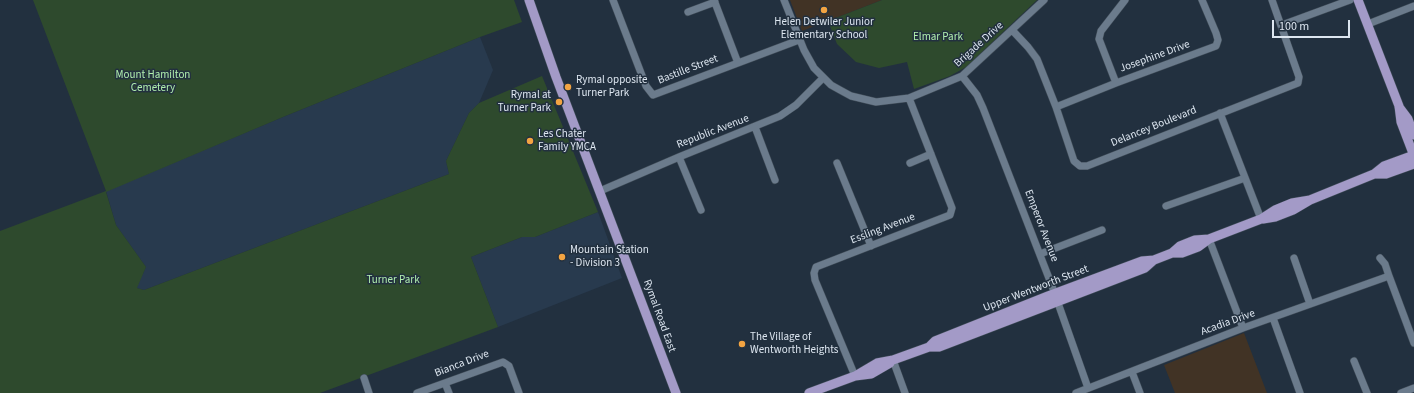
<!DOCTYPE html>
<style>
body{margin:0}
#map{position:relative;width:1414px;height:393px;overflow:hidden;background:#22303f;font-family:"Source Sans 3",sans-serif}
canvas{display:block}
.scale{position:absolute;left:1272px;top:20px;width:78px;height:18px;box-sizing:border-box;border:2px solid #dde6f0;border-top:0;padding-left:5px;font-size:12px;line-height:14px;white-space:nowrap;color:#dde6f0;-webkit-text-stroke:3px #22303f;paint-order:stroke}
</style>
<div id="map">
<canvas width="1414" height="393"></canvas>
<div class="scale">100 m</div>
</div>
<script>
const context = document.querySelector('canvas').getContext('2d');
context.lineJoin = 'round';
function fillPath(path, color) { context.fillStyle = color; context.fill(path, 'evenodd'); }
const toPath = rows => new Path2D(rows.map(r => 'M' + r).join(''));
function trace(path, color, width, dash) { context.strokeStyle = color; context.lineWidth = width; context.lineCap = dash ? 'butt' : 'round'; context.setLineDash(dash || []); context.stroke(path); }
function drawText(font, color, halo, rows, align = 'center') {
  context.font = font + ' "Source Sans 3",sans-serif'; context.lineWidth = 3; context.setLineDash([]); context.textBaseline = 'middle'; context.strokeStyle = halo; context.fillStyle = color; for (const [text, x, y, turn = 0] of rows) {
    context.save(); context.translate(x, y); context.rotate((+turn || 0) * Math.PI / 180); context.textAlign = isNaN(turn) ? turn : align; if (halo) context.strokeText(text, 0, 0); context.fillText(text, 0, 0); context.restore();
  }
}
const built = toPath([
 [480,37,493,70,479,103,469,113,446,161,449,174,144,290,136,288,146,267,116,225,106,191,283,117],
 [598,212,622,278,498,327,471,257,522,237,535,237]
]);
const education = toPath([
 [790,0,882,0,802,31],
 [1244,333,1267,393,1175,393,1164,365]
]);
const green = toPath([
 [33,0,514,0,522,22,480,37,283,117,106,192,116,225,146,267,137,288,144,290,449,174,446,161,469,113,479,103,542,76,598,212,535,237,522,237,471,257,498,327,320,393,0,393,0,231,106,191],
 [882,0,1037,0,966,67,950,76,914,89,907,62,879,68,856,62,837,44,828,21]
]);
const minor = toPath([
 [613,0,646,86,653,95,799,40],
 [714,0,738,63],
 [784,0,804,50,814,68,831,85,840,90,851,96,876,102,909,98,962,76,1044,0],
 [688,12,715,2],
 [1368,24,1414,6],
 [1282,25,1350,0],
 [1012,30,1028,47,1037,59,1056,107,1074,161,1080,166,1087,166,1298,83,1299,77,1272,0],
 [962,76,977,95,983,108,1052,286,1088,388],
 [1116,83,1099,39,1101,31,1125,0],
 [1056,107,1116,83,1216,46,1218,40,1216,33,1202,0],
 [1220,113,1261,219],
 [755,127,775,180],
 [679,157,701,210],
 [837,163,871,246],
 [910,163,931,154],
 [600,191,679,157,780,116,796,105,823,78],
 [1166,206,1245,178],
 [1209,239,1243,328],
 [1040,254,1102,230],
 [1294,258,1310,304],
 [1380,258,1385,264,1389,276],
 [1273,318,1300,393],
 [893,360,905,393],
 [1354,361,1367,393],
 [1132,372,1140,393],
 [855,376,815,280,814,273,816,267,950,215,952,208,909,98],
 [364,378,369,393],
 [445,383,449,393],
 [417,393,503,362,509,366,519,393],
 [1076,393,1243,328,1389,276,1414,343],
 [1401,393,1414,388]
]);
const major = toPath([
 [529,0,556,77,676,393],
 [1358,0,1399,106,1401,122,1414,156],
 [1399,107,1408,119,1414,135],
 [1374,174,1386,174,1414,164],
 [1263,219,1275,217,1293,210,1310,200,1374,174,1384,166,1414,155],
 [1172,253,1182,253,1198,247,1209,239],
 [929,347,935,341,1048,296,1142,261,1154,260],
 [855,376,877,363,893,360,929,347,939,347,1093,288,1145,268,1154,260,1172,253,1180,246,1195,240,1209,239,1261,219,1275,210,1292,203,1310,200],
 [809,393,855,376,871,374,890,363]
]);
const markers = [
 [824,10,4,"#f3a442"],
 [568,87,4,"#f3a442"],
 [559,102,4,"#f3a442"],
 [530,141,4,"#f3a442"],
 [562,257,4,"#f3a442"],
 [742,344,4,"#f3a442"]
];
const poiNames = [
 ["Helen Detwiler Junior",824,23,"center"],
 ["Elementary School",824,36,"center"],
 ["Rymal opposite",576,81],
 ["Turner Park",576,94],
 ["Rymal at",551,96,"right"],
 ["Turner Park",551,109,"right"],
 ["Les Chater",538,135],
 ["Family YMCA",538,148],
 ["Mountain Station",570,251],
 ["- Division 3",570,264],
 ["The Village of",750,338],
 ["Wentworth Heights",750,351]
];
const parkNames = [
 ["Elmar Park",938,38],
 ["Mount Hamilton",153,76],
 ["Cemetery",153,89],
 ["Turner Park",393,281]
];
const streetNames = [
 ["Brigade Drive",979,45,-42],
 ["Josephine Drive",1155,57,-20],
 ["Bastille Street",688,70,-21],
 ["Delancey Boulevard",1154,127,-22],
 ["Republic Avenue",713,132,-21],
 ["Emperor Avenue",1041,226,69],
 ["Essling Avenue",883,229,-21],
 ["Upper Wentworth Street",1036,289,-21],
 ["Rymal Road East",659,316,70],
 ["Acadia Drive",1228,323,-20],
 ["Bianca Drive",462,364,-21]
];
fillPath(built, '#283a4e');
fillPath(education, '#413325');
fillPath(green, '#2e4a2d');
trace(minor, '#424e5a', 8);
trace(major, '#424e5a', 10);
trace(minor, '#6b7b8c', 7);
trace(major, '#a39ac7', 9);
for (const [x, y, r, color] of markers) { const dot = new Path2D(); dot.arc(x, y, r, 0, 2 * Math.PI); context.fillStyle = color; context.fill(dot); trace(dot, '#22303f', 1.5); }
drawText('11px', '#dde6f0', '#22303f', poiNames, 'left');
drawText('11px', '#b1efae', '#22303f', parkNames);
drawText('11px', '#dde6f0', '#22303f', streetNames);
</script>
